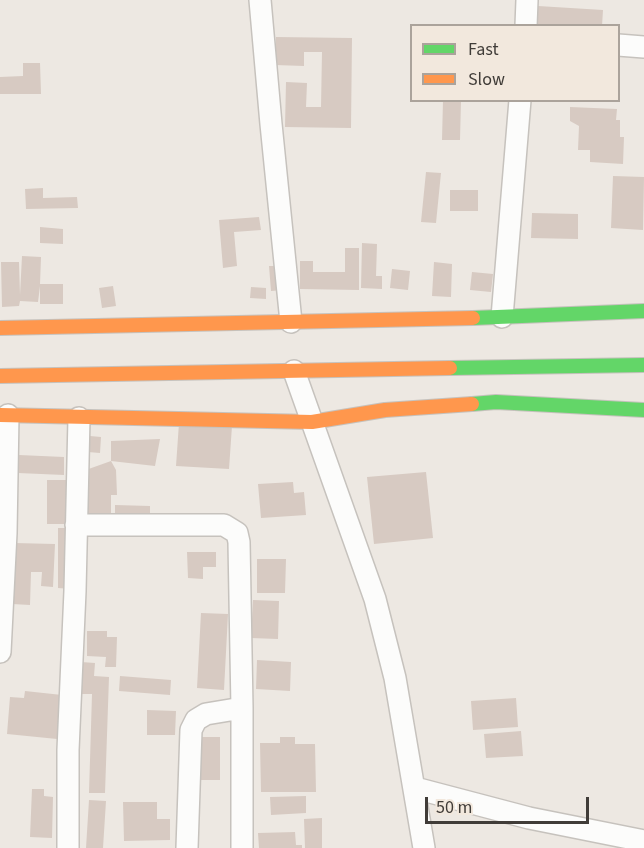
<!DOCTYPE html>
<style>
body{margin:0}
#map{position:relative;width:644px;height:848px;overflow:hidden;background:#ede8e2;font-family:"Source Sans 3",sans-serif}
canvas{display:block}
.legend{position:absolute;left:410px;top:24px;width:210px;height:78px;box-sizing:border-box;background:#f2e8dd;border:2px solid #aba39b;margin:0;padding:8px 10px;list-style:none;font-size:18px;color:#403c38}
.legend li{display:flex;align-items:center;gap:12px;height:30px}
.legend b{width:30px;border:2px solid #aba39b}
.scale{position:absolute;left:425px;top:797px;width:164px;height:27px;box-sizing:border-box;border:3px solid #403c38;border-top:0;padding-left:8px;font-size:18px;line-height:21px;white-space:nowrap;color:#403c38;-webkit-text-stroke:4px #f2e8dd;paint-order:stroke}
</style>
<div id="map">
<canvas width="644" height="848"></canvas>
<ul class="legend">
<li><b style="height:8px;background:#63d668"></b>Fast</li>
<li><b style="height:8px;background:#ff974d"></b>Slow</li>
</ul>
<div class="scale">50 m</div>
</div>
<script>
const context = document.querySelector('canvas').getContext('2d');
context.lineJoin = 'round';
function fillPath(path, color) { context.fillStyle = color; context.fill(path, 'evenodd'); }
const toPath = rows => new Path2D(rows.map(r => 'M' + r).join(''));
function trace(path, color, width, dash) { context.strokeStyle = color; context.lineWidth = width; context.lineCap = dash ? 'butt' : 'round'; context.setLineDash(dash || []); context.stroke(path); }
const building = toPath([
 [538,6,603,10,602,26,537,26],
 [276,37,352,38,351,128,285,127,286,82,307,83,306,107,321,107,322,52,304,52,304,66,275,65],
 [23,63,40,63,41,94,0,94,0,77,23,76],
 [443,100,461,100,460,140,442,140],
 [570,107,617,109,616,120,620,120,620,137,624,137,623,164,590,162,590,150,578,150,579,126,570,121],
 [426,172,441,173,436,223,421,222],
 [613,176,644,177,643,230,611,228],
 [43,188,43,198,77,197,78,208,26,209,25,189],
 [450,190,478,190,478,211,450,211],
 [532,213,578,214,578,239,531,238],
 [259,217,261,230,234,232,237,266,223,268,219,220],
 [40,227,63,229,63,244,40,243],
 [362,243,377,244,376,276,382,276,382,289,361,288],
 [345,248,359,248,359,290,300,289,300,261,313,261,313,272,345,272],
 [22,256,41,257,40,284,63,284,63,304,40,304,40,286,38,302,20,301,19,306,2,307,1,262,19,262,20,295],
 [434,262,452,264,451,297,432,296],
 [269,266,281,266,283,290,271,291],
 [392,269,410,271,408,290,390,288],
 [472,272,493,274,491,292,470,290],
 [113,286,116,306,102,308,99,288],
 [251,287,266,288,266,299,250,298],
 [179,423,232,426,229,469,176,466],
 [90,436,101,437,100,453,88,452],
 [160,439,155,466,111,461,111,441],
 [19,455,64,457,64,475,18,473],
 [111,461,116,470,117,495,111,495,111,517,84,518,83,471],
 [426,472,433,538,374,544,367,477],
 [47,480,67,480,67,524,47,524],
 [293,482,294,493,304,492,306,515,261,518,258,484],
 [115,505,150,506,150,520,115,520],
 [58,528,70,528,71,589,58,588],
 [14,543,55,544,53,587,41,586,42,572,31,572,30,605,12,604],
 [187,552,216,552,216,567,203,567,203,579,188,578],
 [257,559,286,559,285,593,257,593],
 [253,600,279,601,278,639,251,638],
 [201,613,228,614,224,690,197,688],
 [87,631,107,631,107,637,117,637,116,667,105,667,106,657,87,656],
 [257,660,291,662,290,691,256,689],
 [81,662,95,663,94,676,109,677,105,793,89,793,92,694,79,694],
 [120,676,171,680,170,695,119,691],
 [25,691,62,695,57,739,7,734,10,697,24,698],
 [516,698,518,727,473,730,471,701],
 [147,710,176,711,175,735,147,735],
 [521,731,523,756,486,758,484,734],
 [198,737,220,737,220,780,198,780],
 [280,737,295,737,295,744,315,744,316,792,261,792,260,743,280,743],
 [32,789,44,789,44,796,53,797,52,838,30,837],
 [306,796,306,813,271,815,270,797],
 [89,800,106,801,103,848,86,848],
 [123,802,157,802,157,819,170,819,170,840,124,841],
 [322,818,322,848,305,848,304,819],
 [295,832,296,845,302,845,302,848,259,848,258,833]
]);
const street = toPath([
 [260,0,271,124,291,322],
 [526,26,527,0],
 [618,45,644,47],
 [502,317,520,100],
 [294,371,375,599,395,678,424,848],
 [76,525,224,525,237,533,239,542,242,708,242,848],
 [0,652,6,533,8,415],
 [415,788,529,818,644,841],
 [68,848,68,750,75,591,79,418],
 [187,848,191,730,196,720,206,714,242,708]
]);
const fast = toPath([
 [473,318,644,311],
 [450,368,644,365],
 [472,404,496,402,644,410]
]);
const slow = toPath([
 [0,328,473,318],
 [0,376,450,368],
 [0,415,312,422,385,410,472,404]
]);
fillPath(building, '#d7cac2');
trace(street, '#c6c2bd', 24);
trace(fast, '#c6c2bd', 16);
trace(slow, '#c6c2bd', 16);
trace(street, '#fcfcfb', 21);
trace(fast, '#63d668', 14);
trace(slow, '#ff974d', 14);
</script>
